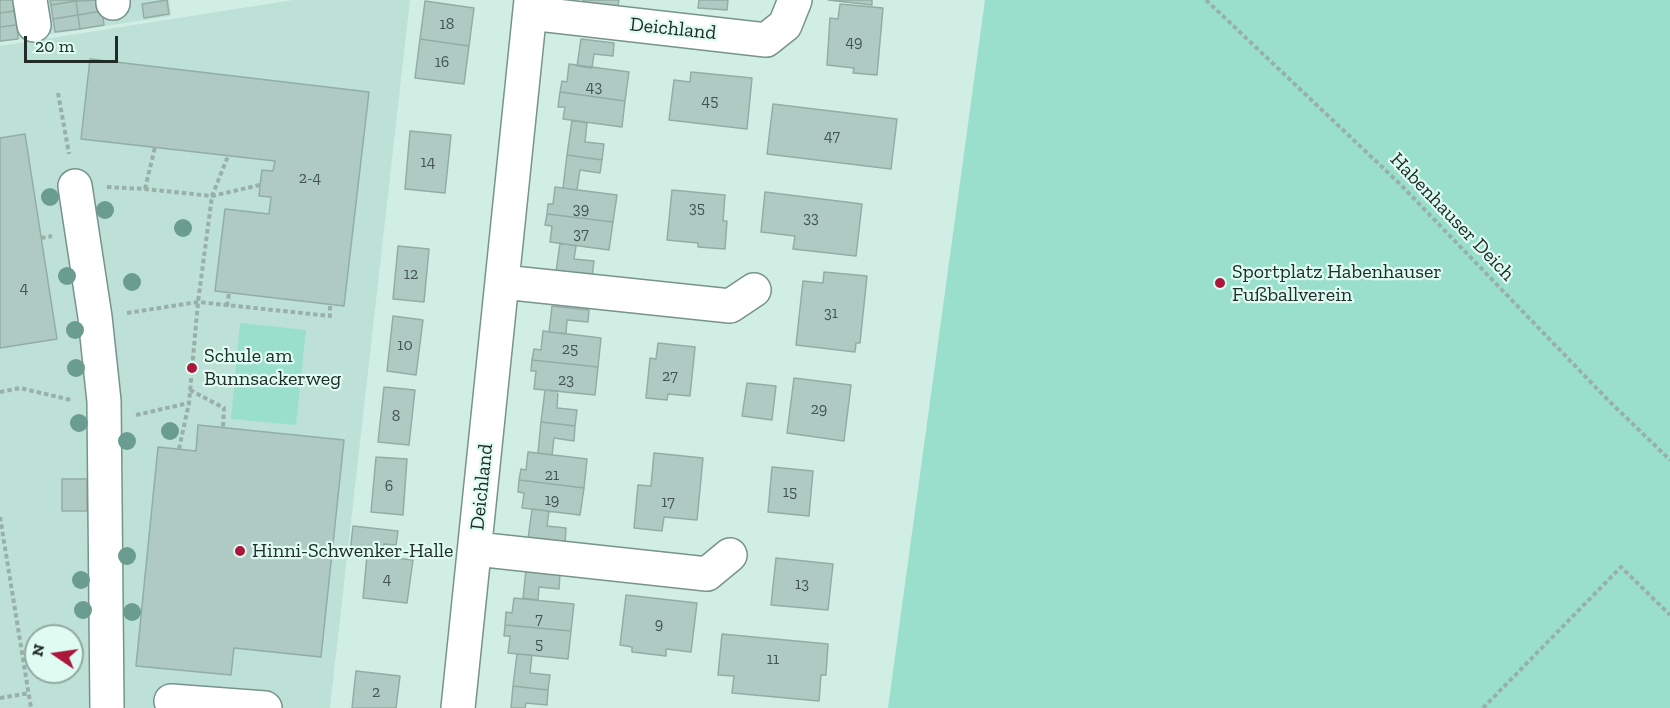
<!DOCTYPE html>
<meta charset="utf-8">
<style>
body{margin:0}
#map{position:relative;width:1670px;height:708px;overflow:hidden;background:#d1eee5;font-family:"Zilla Slab",serif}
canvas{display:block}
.north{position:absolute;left:24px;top:624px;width:60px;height:60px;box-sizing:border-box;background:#defcf2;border:2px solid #92a9a2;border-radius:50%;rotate:283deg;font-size:16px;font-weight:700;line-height:24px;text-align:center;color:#212c29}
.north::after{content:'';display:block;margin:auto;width:21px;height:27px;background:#ac173c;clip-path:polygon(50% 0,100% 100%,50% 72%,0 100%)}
.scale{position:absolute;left:24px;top:36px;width:94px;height:27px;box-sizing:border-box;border:3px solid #212c29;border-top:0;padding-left:8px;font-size:18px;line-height:21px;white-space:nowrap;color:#212c29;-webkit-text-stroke:4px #defcf2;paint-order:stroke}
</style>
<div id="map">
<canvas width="1670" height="708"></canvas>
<div class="north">N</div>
<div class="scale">20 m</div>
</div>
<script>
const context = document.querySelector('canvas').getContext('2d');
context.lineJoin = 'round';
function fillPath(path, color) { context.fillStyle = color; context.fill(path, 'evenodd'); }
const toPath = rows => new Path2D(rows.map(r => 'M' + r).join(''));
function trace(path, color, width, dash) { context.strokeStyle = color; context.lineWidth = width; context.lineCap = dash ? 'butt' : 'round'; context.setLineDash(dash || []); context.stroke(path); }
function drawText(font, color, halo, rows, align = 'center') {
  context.font = font + ' "Zilla Slab",serif'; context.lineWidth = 4.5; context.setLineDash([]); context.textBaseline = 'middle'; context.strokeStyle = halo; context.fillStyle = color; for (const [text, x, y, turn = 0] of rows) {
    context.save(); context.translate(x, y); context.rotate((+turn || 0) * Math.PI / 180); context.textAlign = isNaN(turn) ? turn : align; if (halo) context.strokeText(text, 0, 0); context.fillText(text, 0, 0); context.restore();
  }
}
const built = toPath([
 [0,0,169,0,171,16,0,42],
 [293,0,410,0,330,708,0,708,0,46],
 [36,636,72,636,72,672,36,672]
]);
const green = toPath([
 [985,0,1670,0,1670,708,888,708],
 [240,323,306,330,296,425,231,419]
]);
const building = toPath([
 [0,0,13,0,14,11,0,13,0,0],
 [50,0,76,0,76,1,51,5,50,0],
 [101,0,102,11,78,15,76,1,101,0],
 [167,0,169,14,144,18,142,4,167,0],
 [583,0,619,0,617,12,583,9,583,0],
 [699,0,728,0,727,10,698,8,699,0],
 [828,0,872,0,872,5,828,0],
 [76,1,78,15,53,19,51,5,76,1],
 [425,1,474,8,469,46,420,39,425,1],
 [840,4,883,8,877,75,853,73,854,68,827,65,830,18,838,19,840,4],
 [14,11,17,25,0,27,0,13,14,11],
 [102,11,104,25,80,29,78,15,102,11],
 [78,15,80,29,55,32,53,19,78,15],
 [17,25,18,39,0,41,0,27,17,25],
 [420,39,469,46,464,84,415,78,420,39],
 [581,39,614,43,613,56,594,54,592,68,577,66,581,39],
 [90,59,369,92,344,306,215,291,225,209,269,214,271,197,259,196,260,185,262,170,273,171,275,161,81,139,90,59],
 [569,64,629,72,625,101,560,92,562,81,567,82,569,64],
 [691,72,752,78,747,129,669,120,674,80,690,82,691,72],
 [560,92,625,101,622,127,563,119,565,107,558,107,560,92],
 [773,104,897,119,891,169,767,154,773,104],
 [572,120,587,123,585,142,604,144,602,160,567,155,572,120],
 [410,131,451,135,445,193,405,189,410,131],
 [25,134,57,339,0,348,0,138,25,134],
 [567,155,602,160,600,173,580,170,577,190,563,188,567,155],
 [555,187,617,195,613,222,547,214,548,204,553,204,555,187],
 [672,190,725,195,723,221,727,221,725,249,698,247,698,243,667,240,672,190],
 [765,192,862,204,856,256,793,249,795,236,761,232,765,192],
 [547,214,613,222,609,250,550,242,552,226,545,225,547,214],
 [560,243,576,246,574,259,594,261,592,277,556,272,560,243],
 [398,246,429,249,424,302,393,299,398,246],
 [824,272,867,276,860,343,856,343,855,352,796,345,803,281,823,283,824,272],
 [552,306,589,310,588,322,567,320,566,334,549,332,552,306],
 [393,316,423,320,416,375,387,371,393,316],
 [543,331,601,338,598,367,532,360,534,349,541,350,543,331],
 [658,343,695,347,690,396,668,394,667,400,646,398,650,358,656,359,658,343],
 [532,360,598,367,595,395,534,389,536,371,531,371,532,360],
 [794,378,851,385,844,441,787,433,794,378],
 [747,383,776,386,772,420,742,416,747,383],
 [384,387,415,390,409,445,378,442,384,387],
 [545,390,558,391,557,408,577,410,575,426,541,422,545,390],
 [541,422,575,426,574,441,554,438,552,455,538,453,541,422],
 [198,425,344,440,321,657,234,648,231,675,136,666,158,447,196,451,198,425],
 [528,452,587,459,584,488,519,480,521,469,526,470,528,452],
 [654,453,703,458,697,520,664,517,662,531,634,528,638,485,651,486,654,453],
 [376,457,407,459,403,515,371,512,376,457],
 [772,467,813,471,809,516,768,512,772,467],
 [62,479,87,479,87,511,62,511,62,479],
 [519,480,584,488,580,515,522,508,524,493,518,492,519,480],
 [532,509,549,511,547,526,566,528,565,543,528,539,532,509],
 [353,526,398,531,396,545,384,544,382,557,350,553,353,526],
 [367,555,413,560,407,603,363,598,367,555],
 [776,558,833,564,828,610,771,605,776,558],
 [526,570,560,573,559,589,539,587,538,600,523,598,526,570],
 [626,595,697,603,691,652,666,649,666,656,632,652,632,647,620,645,626,595],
 [514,598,574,604,571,631,505,625,506,612,512,613,514,598],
 [505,625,571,631,568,659,508,653,510,636,504,636,505,625],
 [722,634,828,644,826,675,821,675,819,701,732,693,734,676,718,675,722,634],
 [517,654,532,655,530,673,550,675,548,690,513,686,517,654],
 [356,671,400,676,396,708,352,708,356,671],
 [513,686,548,690,547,705,526,703,525,708,511,708,513,686]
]);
const path = toPath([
 [1206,0,1400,184,1607,399,1670,460],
 [58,93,69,154],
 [107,187,145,189,212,196,228,156],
 [145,189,155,147],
 [41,238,52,236],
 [227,306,229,293],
 [127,313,198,302,330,316,330,305],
 [190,390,224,408,223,428],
 [0,392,20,388,71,400],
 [136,415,189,403],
 [179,449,189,403,198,302,212,196,260,185],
 [0,517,31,708],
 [0,698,29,693],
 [1483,708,1621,567,1670,615]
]);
const minor = toPath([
 [30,0,34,25],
 [113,0,113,3],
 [530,13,766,40,785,25,795,0],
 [75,186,95,317,104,401,107,708],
 [503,282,730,306,754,290],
 [476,549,707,574,730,555],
 [171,701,265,708],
 [458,708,531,0]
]);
const trees = [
 [50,197],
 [105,210],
 [183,228],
 [67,276],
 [132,282],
 [75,330],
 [76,368],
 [79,423],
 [170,431],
 [127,441],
 [127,556],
 [81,580],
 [83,610],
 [132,612]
];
const markers = [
 [1220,283,6,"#ac173c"],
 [192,368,6,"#ac173c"],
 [240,551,6,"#ac173c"]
];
const numberNames = [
 ["18",447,24],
 ["49",854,42],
 ["16",442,62],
 ["43",594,87],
 ["45",710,101],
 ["47",832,136],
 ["14",428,162],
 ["2-4",310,178],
 ["35",697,208],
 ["39",581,209],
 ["33",811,218],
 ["37",581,234],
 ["12",411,274],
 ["4",24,288],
 ["31",831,313],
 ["10",405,345],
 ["25",570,349],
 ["27",670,376],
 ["23",566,380],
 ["29",819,409],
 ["8",396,416],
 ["21",552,475],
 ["6",389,486],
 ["15",790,492],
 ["19",552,500],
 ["17",668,502],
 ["4",387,579],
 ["13",802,584],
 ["7",539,619],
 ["9",659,624],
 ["5",539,644],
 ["11",773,659],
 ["2",376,692]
];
const streetNames = [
 ["Deichland",673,29,6],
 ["Habenhauser Deich",1452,217,46],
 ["Deichland",482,487,-84]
];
const poiNames = [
 ["Sportplatz Habenhauser",1232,272],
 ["Fußballverein",1232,295],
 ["Schule am",204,356],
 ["Bunnsackerweg",204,379],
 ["Hinni-Schwenker-Halle",252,551]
];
fillPath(built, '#bde1d7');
fillPath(green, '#9adfcb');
fillPath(building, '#aecac2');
trace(building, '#91ada4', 1.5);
trace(minor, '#77938b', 36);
trace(path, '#99b0a9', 4, [4.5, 3]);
trace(minor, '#fff', 33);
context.fillStyle = '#6b9c90';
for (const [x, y] of trees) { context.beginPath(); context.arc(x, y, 9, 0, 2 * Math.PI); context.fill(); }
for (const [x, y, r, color] of markers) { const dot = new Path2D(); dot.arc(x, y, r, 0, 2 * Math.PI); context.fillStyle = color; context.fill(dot); trace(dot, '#defcf2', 2); }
drawText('16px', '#44544f', null, numberNames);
drawText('20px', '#212c29', '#defcf2', streetNames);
drawText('20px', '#212c29', '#defcf2', poiNames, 'left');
</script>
